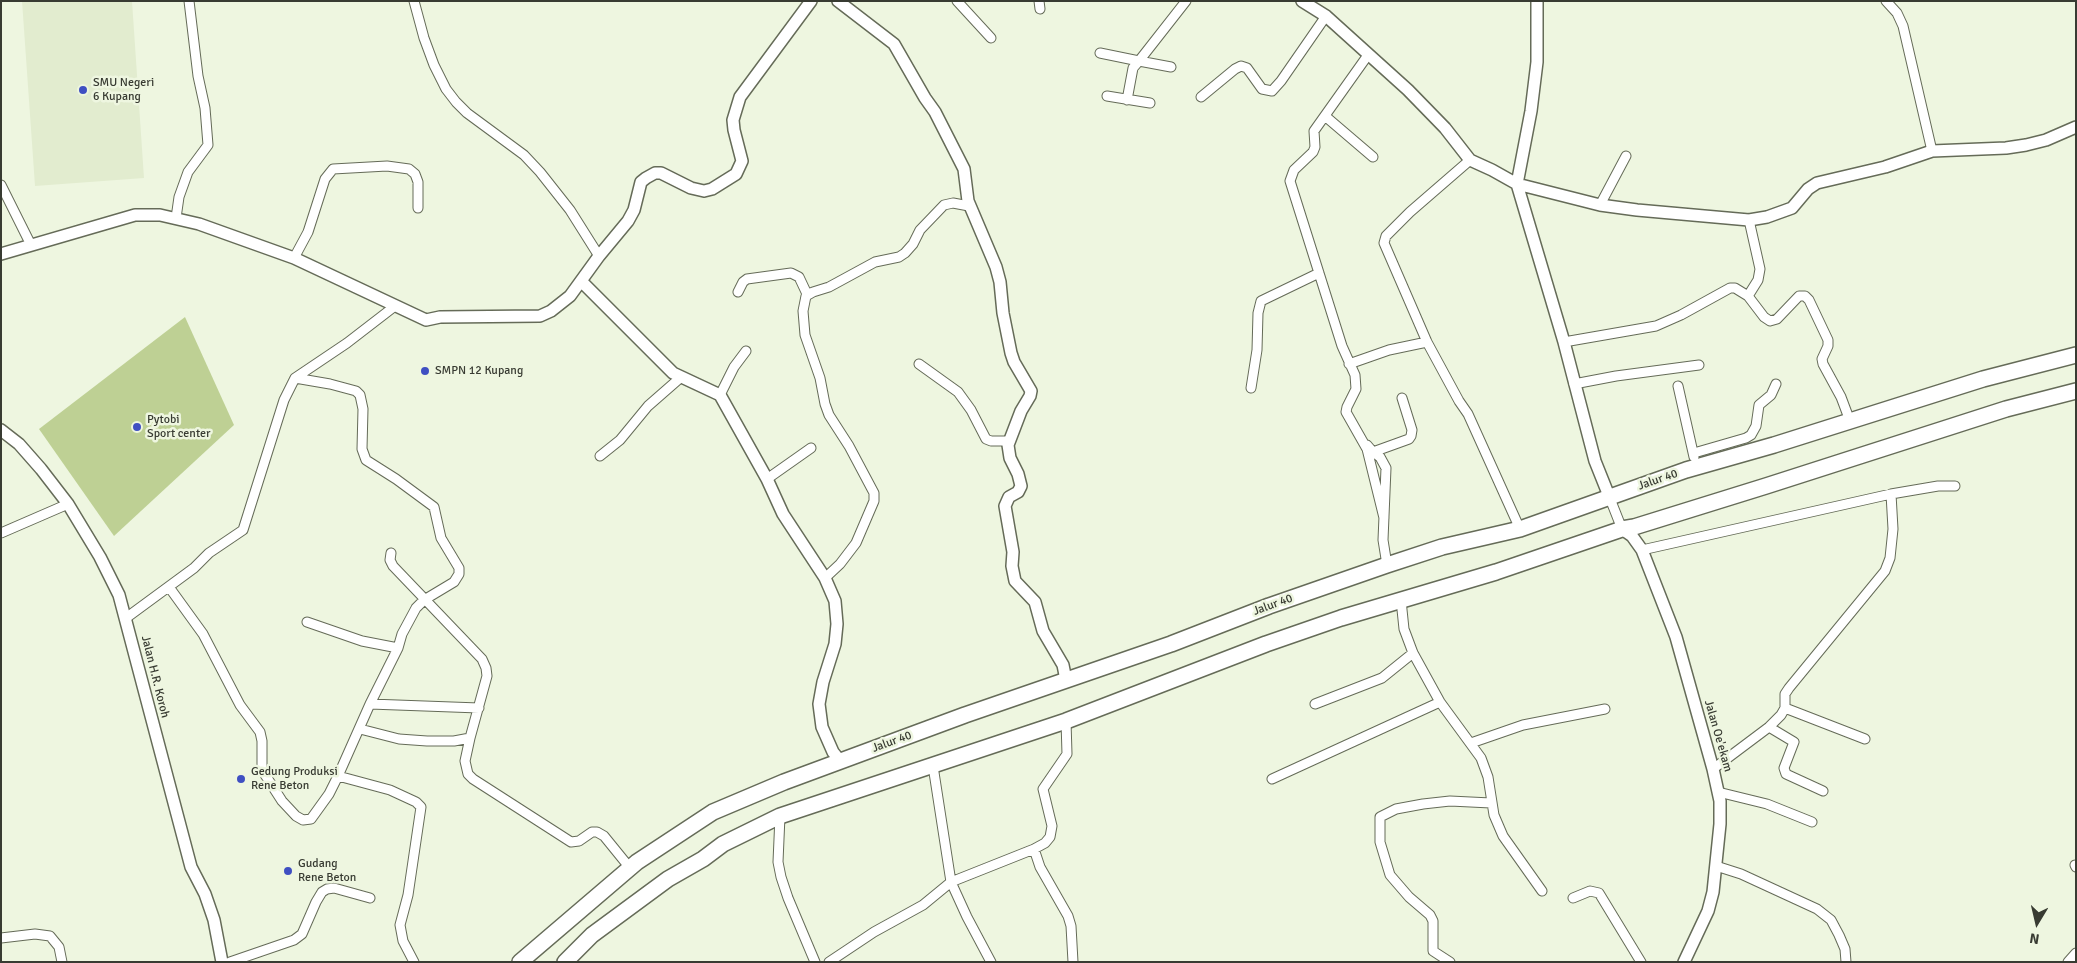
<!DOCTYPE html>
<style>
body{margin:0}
#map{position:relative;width:2077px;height:963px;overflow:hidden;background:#eef6e0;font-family:Signika,sans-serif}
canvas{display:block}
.frame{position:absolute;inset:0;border:2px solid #383b32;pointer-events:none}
.north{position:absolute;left:2012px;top:898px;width:50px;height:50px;-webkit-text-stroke:4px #eef6e0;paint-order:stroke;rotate:189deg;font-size:14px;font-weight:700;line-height:20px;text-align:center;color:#383b32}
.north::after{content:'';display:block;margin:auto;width:18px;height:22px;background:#383b32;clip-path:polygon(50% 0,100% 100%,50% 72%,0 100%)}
</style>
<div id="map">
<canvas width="2077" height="963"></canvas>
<div class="frame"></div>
<div class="north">N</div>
</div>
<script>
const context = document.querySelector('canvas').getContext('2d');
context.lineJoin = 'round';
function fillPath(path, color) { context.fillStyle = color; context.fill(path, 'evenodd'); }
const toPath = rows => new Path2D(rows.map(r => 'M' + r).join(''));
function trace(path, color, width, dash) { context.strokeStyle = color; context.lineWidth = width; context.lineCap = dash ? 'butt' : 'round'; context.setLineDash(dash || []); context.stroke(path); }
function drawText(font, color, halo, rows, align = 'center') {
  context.font = font + ' Signika,sans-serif'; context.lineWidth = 5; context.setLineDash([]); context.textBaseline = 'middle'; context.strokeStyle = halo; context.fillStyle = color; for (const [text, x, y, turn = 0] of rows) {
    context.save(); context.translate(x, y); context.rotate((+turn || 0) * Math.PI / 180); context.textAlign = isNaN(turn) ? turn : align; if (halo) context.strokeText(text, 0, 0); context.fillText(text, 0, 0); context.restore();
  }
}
const built = toPath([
 [22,1,132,1,144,178,35,186]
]);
const green = toPath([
 [185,317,234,425,114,536,39,429]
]);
const street = toPath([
 [414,1,424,38,434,65,446,89,456,102,467,113,524,155,540,172,570,210,599,256],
 [957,1,991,38],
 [1039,1,1040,9],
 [1886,1,1897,13,1903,26,1932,151],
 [1100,53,1139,61,1186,1],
 [1368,55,1314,131,1315,147,1313,152,1294,170,1290,181,1342,346,1355,375,1356,389,1347,407,1346,412,1367,449,1384,518],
 [1107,96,1150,103],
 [1201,97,1235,69,1241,66,1247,68,1262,89,1272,91,1281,81,1326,16],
 [1127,100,1133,68,1139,61,1171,67],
 [1325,116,1373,157],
 [1470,160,1410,212,1386,236,1384,243,1427,342,1459,401,1468,414,1520,529],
 [1,185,31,245],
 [1600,205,1626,156],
 [176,218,179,197,188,172,208,145,205,108,198,76,189,1],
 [1749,220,1760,269,1758,280,1748,296,1764,317,1770,321,1777,319,1799,296,1805,296,1809,300,1828,340,1828,346,1822,359,1823,364,1841,397,1850,421],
 [294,258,308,232,325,179,333,169,387,166,409,169,415,174,418,182,418,208],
 [738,292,743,282,747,279,791,273,799,277,807,294],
 [1564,342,1656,326,1681,315,1730,288,1735,288,1748,296],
 [919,364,958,392,971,410,986,439,991,441,1009,441],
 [1349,364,1389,350,1427,342],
 [295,378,330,384,356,391,360,395,363,409,362,449,366,460,396,479,434,507,441,538,459,568,459,574,454,582,424,600,416,608,402,634,398,648,370,704,338,776,390,790,416,802,421,807,408,895,400,925,403,941,414,962],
 [1574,384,1616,376,1699,365],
 [1678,386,1694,457],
 [1251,388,1257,350,1258,313,1261,301,1319,273],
 [720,395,734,367,746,351],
 [1367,445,1373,452,1380,457,1386,468,1383,540,1387,565],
 [1373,452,1409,439,1411,436,1412,430,1402,398],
 [1694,453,1746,438,1751,435,1756,426,1759,405,1771,395,1776,384],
 [600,456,620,440,648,406,680,378],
 [767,479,811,448],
 [1609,496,1622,529],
 [1,533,68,504],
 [1642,550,1891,494,1938,486,1955,486],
 [825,578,840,564,856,543,874,501,874,493,849,446,829,415,825,404,820,378,805,335,803,311,806,296,813,292,829,287,875,262,899,257,905,253,913,244,920,230,944,205,953,203,969,206],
 [169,587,203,634,240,705,260,732,262,741,262,770,282,801,296,816,303,820,311,819,329,794,338,776],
 [1401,600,1404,629,1413,653,1440,702,1481,758,1488,777,1494,815,1503,836,1542,891],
 [126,618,194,568,209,553,243,530,284,400,295,378,347,343,395,306],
 [307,622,362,641,398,648],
 [370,704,479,708],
 [1315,704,1382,678,1413,653],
 [1785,708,1865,739],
 [1769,727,1794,742,1784,768,1786,774,1823,791],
 [360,729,399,739,427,741,454,741,470,738,487,676,486,668,482,659,393,566,390,560,391,553],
 [470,738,465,761,468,774,473,779,571,842,579,841,592,832,597,832,604,836,630,868],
 [1471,743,1523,725,1605,709],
 [933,766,951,882,967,917,991,962],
 [1713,769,1769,727,1781,715,1785,708,1785,694,1789,688,1885,571,1890,558,1893,529,1891,494],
 [1272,779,1440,702],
 [1718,792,1767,804,1812,822],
 [780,816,778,862,781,877,788,898,815,962],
 [1034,849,1040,867,1068,916,1071,926,1073,962],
 [2075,865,2076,867],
 [1716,866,1741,874,1817,909,1831,920,1839,935,1845,949,1846,962],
 [1573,898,1590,891,1599,893,1641,962],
 [1,938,35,934,50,936,59,947,62,962],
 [230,962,294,940,302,934,316,902,322,892,327,889,334,888,370,898],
 [829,962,874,932,923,905,951,882,1034,849,1045,843,1050,837,1052,826,1043,789,1067,754,1066,721],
 [1450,962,1433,951,1433,921,1430,915,1409,897,1390,875,1380,842,1380,817,1396,809,1423,804,1450,801,1491,803],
 [2068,962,2076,953]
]);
const secondary = toPath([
 [838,1,894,44,925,98,935,112,964,169,968,201,996,267,1000,282,1003,313,1011,353,1014,362,1031,391,1030,396,1021,411,1008,445,1010,458,1018,474,1021,486,1018,492,1009,497,1005,506,1013,552,1012,566,1015,581,1035,602,1043,631,1063,665,1066,680],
 [1302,1,1326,16,1408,90,1445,128,1470,160,1492,170,1517,184,1600,205,1637,210,1749,220,1767,217,1792,208,1808,189,1817,183,1885,167,1932,151,2006,148,2026,145,2046,140,2076,127],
 [1537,1,1537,62,1531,111,1517,184,1564,342,1595,461,1609,496],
 [1,254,135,215,160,215,199,224,294,258,426,320,440,317,540,316,551,311,570,296,599,256,628,221,634,210,641,182,646,178,655,173,661,173,691,188,704,191,712,189,736,174,742,161,734,130,733,120,740,97,811,1],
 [581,281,673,373,720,395,767,479,783,514,825,578,835,601,837,624,835,644,823,682,819,704,822,727,833,752,841,762],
 [1,430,19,444,41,469,68,504,100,557,119,595,191,867,205,894,214,920,222,962],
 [1622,529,1632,536,1642,550,1676,637,1713,769,1720,801,1720,824,1713,892,1708,911,1684,962]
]);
const highway = toPath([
 [520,962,637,862,713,812,784,782,965,715,1171,644,1269,606,1387,565,1442,547,1520,529,1686,470,1774,445,1983,379,2076,355],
 [565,962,592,935,668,879,703,859,723,844,780,816,1066,721,1266,644,1341,618,1496,572,1622,529,1634,527,1766,486,2006,409,2076,391]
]);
const markers = [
 [83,90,5,"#3f4fc2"],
 [425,371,5,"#3f4fc2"],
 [137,427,5,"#3f4fc2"],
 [241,779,5,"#3f4fc2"],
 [288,871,5,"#3f4fc2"]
];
const poiNames = [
 ["SMU Negeri",93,83],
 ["6 Kupang",93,97],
 ["SMPN 12 Kupang",435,371],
 ["Pytobi",147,420],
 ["Sport center",147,434],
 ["Gedung Produksi",251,772],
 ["Rene Beton",251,786],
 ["Gudang",298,864],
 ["Rene Beton",298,878]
];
const streetNames = [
 ["Jalur 40",1658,480,-19],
 ["Jalur 40",1273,605,-20],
 ["Jalan H.R. Koroh",155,677,76],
 ["Jalan Oe'ekam",1718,736,74],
 ["Jalur 40",892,742,-20]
];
fillPath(built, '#e2eccf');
fillPath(green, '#bed094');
trace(street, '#656b58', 11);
trace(secondary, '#656b58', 14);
trace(highway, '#656b58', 18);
trace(street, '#fff', 9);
trace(secondary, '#fff', 11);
trace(highway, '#fff', 15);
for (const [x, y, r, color] of markers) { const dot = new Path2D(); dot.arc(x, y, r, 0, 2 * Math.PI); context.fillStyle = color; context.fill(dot); trace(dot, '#eef6e0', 2); }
drawText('12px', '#383b32', '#eef6e0', poiNames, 'left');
drawText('12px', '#383b32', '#eef6e0', streetNames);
</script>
